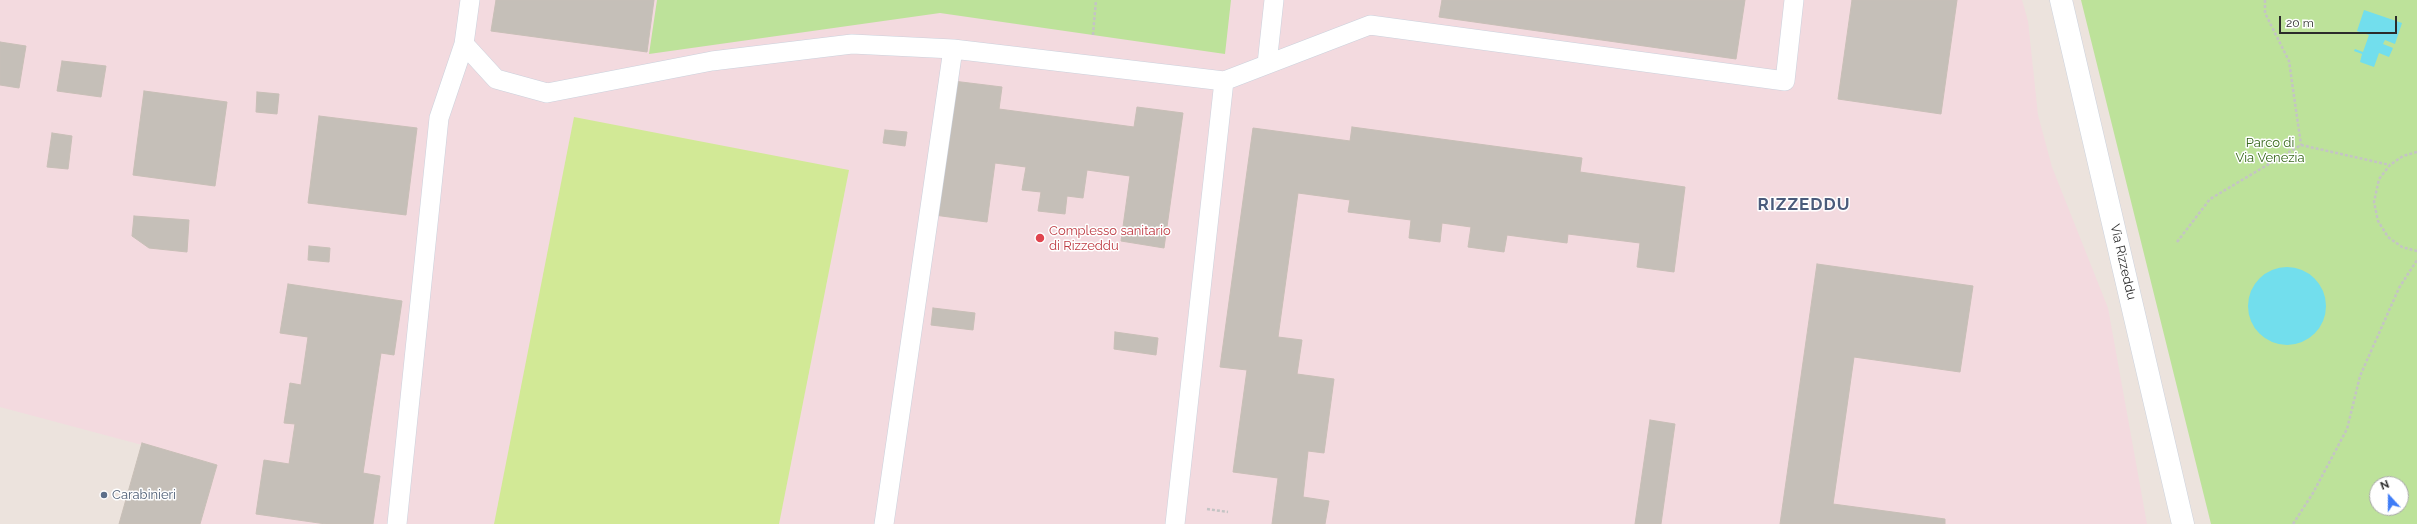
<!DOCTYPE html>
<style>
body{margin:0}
#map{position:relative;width:2417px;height:524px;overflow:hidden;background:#ece3dd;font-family:Raleway,sans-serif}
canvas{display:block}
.north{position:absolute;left:2369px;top:476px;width:40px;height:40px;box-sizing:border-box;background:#fff;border:1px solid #aaa;border-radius:50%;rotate:339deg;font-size:11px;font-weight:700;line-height:16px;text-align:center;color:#2b2b2b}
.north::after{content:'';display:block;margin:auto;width:14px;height:18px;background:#3f7df7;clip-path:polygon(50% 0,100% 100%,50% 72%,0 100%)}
.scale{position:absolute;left:2279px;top:16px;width:118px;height:18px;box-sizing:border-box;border:2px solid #2b2b2b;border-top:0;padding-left:5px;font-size:12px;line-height:14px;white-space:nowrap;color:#2b2b2b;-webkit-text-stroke:3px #fff;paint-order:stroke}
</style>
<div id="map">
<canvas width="2417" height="524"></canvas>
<div class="north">N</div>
<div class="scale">20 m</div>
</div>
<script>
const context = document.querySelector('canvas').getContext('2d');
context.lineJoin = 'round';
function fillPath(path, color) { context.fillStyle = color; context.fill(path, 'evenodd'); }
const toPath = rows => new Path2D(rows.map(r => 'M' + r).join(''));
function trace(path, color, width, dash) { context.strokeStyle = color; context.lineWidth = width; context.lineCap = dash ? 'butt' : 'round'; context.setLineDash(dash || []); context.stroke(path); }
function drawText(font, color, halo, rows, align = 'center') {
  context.font = font + ' Raleway,sans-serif'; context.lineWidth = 3; context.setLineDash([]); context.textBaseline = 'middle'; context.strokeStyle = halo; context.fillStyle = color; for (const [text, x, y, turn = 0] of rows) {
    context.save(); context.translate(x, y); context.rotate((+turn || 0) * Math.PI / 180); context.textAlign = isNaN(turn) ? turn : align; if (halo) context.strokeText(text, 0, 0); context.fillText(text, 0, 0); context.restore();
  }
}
const medical = toPath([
 [0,0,2022,0,2028,21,2038,115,2052,167,2108,308,2147,524,200,524,217,465,0,407]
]);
const green = toPath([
 [657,0,1231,0,1225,54,940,13,649,54],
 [2081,0,2417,0,2417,524,2211,524],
 [2377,484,2401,484,2401,508,2377,508]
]);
const pitch = toPath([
 [574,117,849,170,779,524,494,524]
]);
const water = toPath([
 [2364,10,2402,23,2395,44,2385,40,2383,44,2393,48,2389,57,2379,53,2374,67,2360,62,2362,54,2354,51,2355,49,2363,52,2369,35,2357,31],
 '2248 306a39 39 0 1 1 78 0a39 39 0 1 1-78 0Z'
]);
const building = toPath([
 [496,0,654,0,647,52,491,31,496,0],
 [1442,0,1745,0,1736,59,1439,17,1442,0],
 [1852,0,1957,0,1941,114,1838,99,1852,0],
 [0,42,26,46,19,88,0,85,0,42],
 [62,61,106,66,101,97,57,91,62,61],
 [953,81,1002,87,999,109,1134,127,1137,107,1183,113,1164,248,1121,241,1130,176,1087,170,1083,198,1067,196,1065,214,1038,211,1041,192,1022,190,1026,167,995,163,987,222,934,215,953,81],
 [144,91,227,102,215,186,133,175,144,91],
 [257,92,279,94,277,114,256,112,257,92],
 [319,116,417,128,406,215,308,203,319,116],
 [1352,127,1582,158,1580,172,1685,187,1674,272,1637,267,1640,243,1568,234,1567,243,1507,235,1504,252,1468,247,1471,227,1442,223,1440,242,1409,238,1411,220,1348,212,1350,200,1298,193,1278,337,1302,340,1297,374,1334,379,1324,453,1308,451,1303,497,1329,501,1325,524,1272,524,1278,478,1233,472,1247,370,1220,367,1253,128,1350,141,1352,127],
 [885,130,907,132,905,146,883,143,885,130],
 [52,133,72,136,68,169,47,167,52,133],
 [134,216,189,220,187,252,149,248,132,236,134,216],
 [309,246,330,248,329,262,308,260,309,246],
 [1817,264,1973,286,1960,372,1854,357,1833,504,1945,519,1945,524,1780,524,1817,264],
 [288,284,402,301,394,355,381,353,363,473,380,476,373,524,326,524,256,514,264,460,289,464,295,424,284,423,290,383,301,385,308,337,280,333,288,284],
 [933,308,975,313,973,330,931,325,933,308],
 [1115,332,1158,338,1156,355,1114,349,1115,332],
 [1650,420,1675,424,1661,524,1635,524,1650,420],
 [142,443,217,465,200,524,119,524,142,443]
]);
const path = toPath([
 [2265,0,2265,13,2289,61,2301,145],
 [1093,35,1096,0],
 [2417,152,2403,156,2390,165,2379,179,2374,202,2378,221,2388,237,2402,247,2417,251],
 [2177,242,2210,199,2301,145,2390,165],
 [1207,509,1228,512],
 [2293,524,2313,493,2347,429,2360,376,2399,288,2417,260]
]);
const lane = toPath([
 [464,44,496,79,547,93,712,61,852,44,953,49],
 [1267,64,1274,0],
 [397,524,439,118,464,44,470,0],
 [884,524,953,49,1224,81,1370,25,1785,81,1794,0],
 [1175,524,1224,81]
]);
const street = toPath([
 [2061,0,2183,524]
]);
const markers = [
 [1040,238,5,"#e0444e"],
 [104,495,4,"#5c6f8a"]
];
const parkNames = [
 ["Parco di",2270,143],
 ["Via Venezia",2270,158]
];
const healthNames = [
 ["Complesso sanitario",1049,231],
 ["di Rizzeddu",1049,246]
];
const streetNames = [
 ["Via Rizzeddu",2123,262,77]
];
const serviceNames = [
 ["Carabinieri",112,495]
];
const districtNames = [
 ["RIZZEDDU",1804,205]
];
fillPath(medical, '#f3dadf');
fillPath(green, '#bde29a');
fillPath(pitch, '#d2e996');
fillPath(water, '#72deed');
fillPath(building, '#c5bfb8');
trace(building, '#c8bfb7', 1);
trace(lane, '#cbd1dc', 20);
trace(street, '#cbd1dc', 23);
trace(path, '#c4c4c4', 2.5, [3, 2]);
trace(lane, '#fff', 19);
trace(street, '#fff', 22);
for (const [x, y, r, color] of markers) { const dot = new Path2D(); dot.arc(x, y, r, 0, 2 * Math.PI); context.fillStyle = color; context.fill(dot); trace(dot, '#fff', 1.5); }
drawText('13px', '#36671b', '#fff', parkNames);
drawText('13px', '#be3a42', '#fff', healthNames, 'left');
drawText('13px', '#2b2b2b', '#fff', streetNames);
drawText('13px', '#4e5e75', '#fff', serviceNames, 'left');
context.letterSpacing = '1px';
drawText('bold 17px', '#4b5b7b', '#fff', districtNames);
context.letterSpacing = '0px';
</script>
